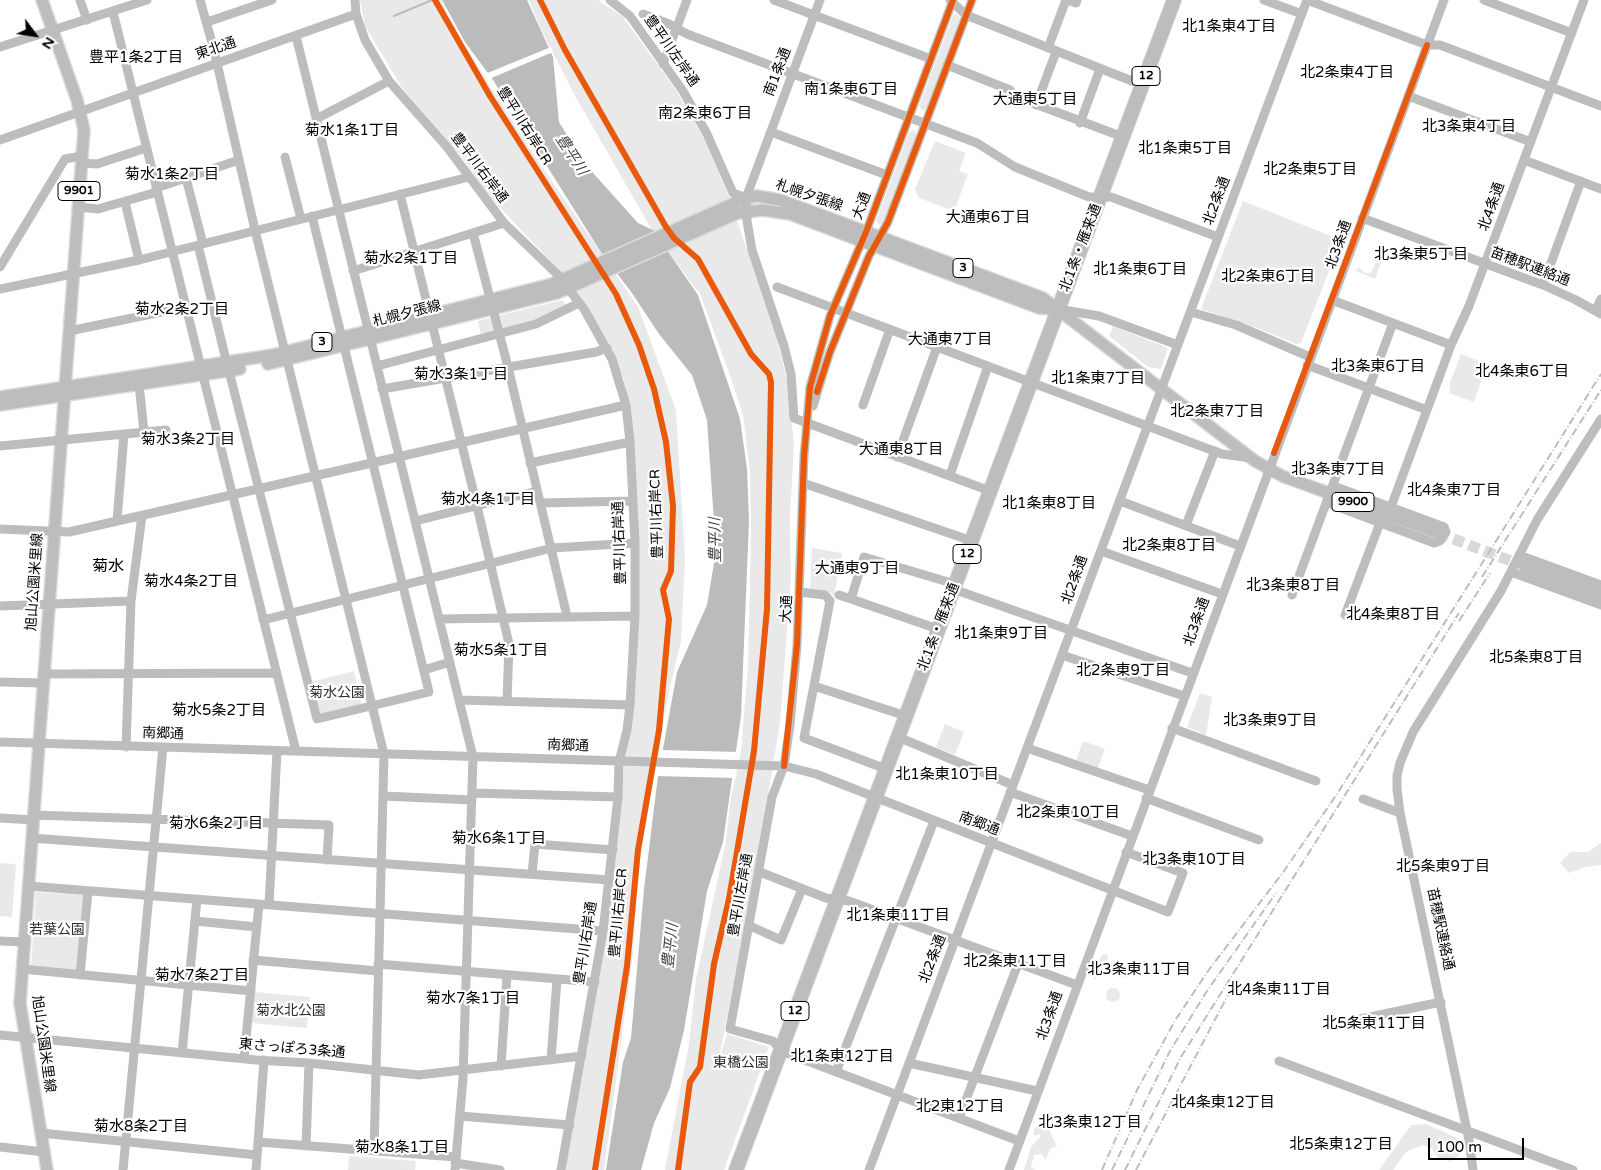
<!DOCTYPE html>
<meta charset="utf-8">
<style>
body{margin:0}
#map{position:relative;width:1601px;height:1170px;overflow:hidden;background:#fff;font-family:"Varela Round",sans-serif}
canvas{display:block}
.north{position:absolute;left:10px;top:10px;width:50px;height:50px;-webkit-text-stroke:4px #fff;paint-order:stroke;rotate:121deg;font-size:14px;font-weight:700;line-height:20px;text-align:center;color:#000}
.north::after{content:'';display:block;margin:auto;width:18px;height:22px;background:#000;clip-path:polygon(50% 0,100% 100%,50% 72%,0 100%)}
.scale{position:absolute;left:1428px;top:1138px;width:96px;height:22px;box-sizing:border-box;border:2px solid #000;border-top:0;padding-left:6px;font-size:15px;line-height:18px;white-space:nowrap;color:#000;-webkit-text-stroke:4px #fff;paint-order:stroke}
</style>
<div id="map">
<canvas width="1601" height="1170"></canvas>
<div class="north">N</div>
<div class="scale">100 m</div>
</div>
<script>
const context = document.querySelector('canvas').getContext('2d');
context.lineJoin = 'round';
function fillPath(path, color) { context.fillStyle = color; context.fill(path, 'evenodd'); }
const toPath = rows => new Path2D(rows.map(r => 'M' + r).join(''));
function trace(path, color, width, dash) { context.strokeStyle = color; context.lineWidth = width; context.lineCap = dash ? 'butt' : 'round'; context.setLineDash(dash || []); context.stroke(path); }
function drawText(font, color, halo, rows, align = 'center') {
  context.font = font + ' "Varela Round","Noto Sans JP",sans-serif'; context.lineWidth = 4.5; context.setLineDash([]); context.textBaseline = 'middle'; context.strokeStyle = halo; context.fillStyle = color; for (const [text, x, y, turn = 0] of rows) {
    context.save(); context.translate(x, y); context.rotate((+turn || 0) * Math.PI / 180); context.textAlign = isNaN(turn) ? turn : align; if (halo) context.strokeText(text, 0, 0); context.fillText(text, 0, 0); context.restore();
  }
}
const green = toPath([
 [360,0,441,0,463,43,532,152,638,307,676,410,685,559,681,641,669,691,639,863,633,953,604,1170,565,1170,602,960,626,748,632,722,636,685,639,617,631,413,624,380,601,331,587,308,557,268,488,195,464,160,403,89,365,26],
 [529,0,598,0,623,17,676,90,705,141,729,197,775,331,788,384,794,445,790,517,791,578,780,723,757,862,718,1064,727,1034,769,1047,724,1170,665,1170,689,1044,696,979,725,846,731,797,741,751,748,666,751,535,750,472,743,415,727,367,700,294,653,232,574,94,540,27],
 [957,14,960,18,926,109,922,110,919,106,953,15],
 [914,130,916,135,883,223,879,225,876,221,909,132],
 [935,141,966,153,959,171,968,174,954,211,919,198,915,189],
 [1243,201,1341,240,1301,343,1296,344,1260,329,1201,309],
 [1381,249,1386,250,1375,279,1356,271,1358,267,1365,273,1371,273],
 [563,300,566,305,537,320,501,330,497,316],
 [490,318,495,331,481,335,478,321],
 [1113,326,1168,348,1161,369,1148,367,1109,336],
 [1461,354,1487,364,1474,402,1449,393,1450,383],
 [812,548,842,553,834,596,830,592,810,588],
 [354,671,362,705,319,715,311,682],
 [1200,693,1212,697,1206,735,1187,727],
 [945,724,964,732,955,755,936,747],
 [1083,741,1105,749,1098,768,1076,760],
 [1601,843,1601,865,1585,867,1569,873,1560,863,1570,852,1588,852],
 [0,863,16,864,12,917,0,916],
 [36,892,83,895,77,971,31,966],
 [1104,954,1108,955,1108,958,1095,980,1093,977,1101,956],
 [1120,967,1127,971,1127,978,1113,974,1115,968],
 '1106 995a7 7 0 1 1 14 0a7 7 0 1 1-14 0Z',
 [255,992,310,997,307,1028,251,1023],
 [1045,1117,1059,1121,1048,1127,1057,1147,1051,1148,1045,1160,1042,1154,1034,1155,1031,1168,1036,1170,1024,1170,1031,1147,1040,1137,1040,1134,1035,1136,1033,1133,1036,1126,1041,1126],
 [1426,1124,1457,1138,1460,1154,1451,1161,1438,1158,1432,1149,1423,1145,1406,1152,1393,1170,1379,1170,1411,1125],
 [349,1156,416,1161,415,1170,348,1170]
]);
const water = toPath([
 [442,0,527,0,553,57,559,122,585,164,638,223,653,230,698,295,740,419,747,469,749,521,741,716,723,842,707,891,684,1030,670,1088,654,1123,641,1170,606,1170,623,1062,631,1038,644,889,658,776,677,672,707,605,716,551,707,420,692,375,659,334,632,293,602,254,493,80,465,42]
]);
const pier = toPath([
 [551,47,553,52,489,79,485,74],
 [660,750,739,752,736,778,655,776]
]);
const stream = toPath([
 [394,16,432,0]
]);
const majorTunnel = toPath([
 [1438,533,1524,566]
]);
const minor = toPath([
 [80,0,87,20],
 [200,0,214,50,255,230,384,754,374,1151],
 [355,0,356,14,365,40,389,81,447,147,504,223,557,274,584,309,612,359,626,405,630,442,635,543,635,616,630,705,627,730,619,762,618,797,603,931,561,1170],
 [610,0,630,16,683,91,707,134,733,193,746,198],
 [774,0,931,59],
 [820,0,746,198,747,221,752,250,784,346,791,374,794,418,990,491],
 [950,0,966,15,1142,85],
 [953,0,866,232,830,316,810,387,804,456,797,645,790,725,784,766,772,797,730,1029,773,1041,781,1051,1019,1141],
 [1067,0,1076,3,1077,0],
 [1264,0,1302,14],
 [1307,0,1427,45,1440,45,1601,106],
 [1484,0,1572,33],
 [113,12,296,751],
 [643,14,669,24,687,34,977,143,1015,167,1089,197,1111,197,1218,237],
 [207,22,272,0],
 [296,36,473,757,463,1078,455,1170],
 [0,47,147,0],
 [1048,48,1066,0],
 [663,64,687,0],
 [947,65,1010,90,1014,96,1123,137],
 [1408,96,1531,142],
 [1036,105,1056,52],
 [316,119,389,81],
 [1080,123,1100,69],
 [771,132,887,175],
 [0,140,356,14],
 [285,157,301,219],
 [1524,160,1601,189],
 [81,163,97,164,146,148],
 [186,178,203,244],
 [156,188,239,160],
 [400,194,477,506,509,644,507,701],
 [125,202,139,260],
 [78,207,98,209,157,192],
 [1362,218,1543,285,1574,299,1601,314],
 [473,233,508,367,567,616],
 [198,245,227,364],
 [0,267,65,159,82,156],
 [353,271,504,223],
 [1543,285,1581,181],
 [777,287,1222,454,1251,458],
 [0,289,139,260,469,177],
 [1332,300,1451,345],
 [1058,309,1099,316,1178,345],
 [1595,311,1601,299],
 [1191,312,1236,325,1310,357],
 [69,331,186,307],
 [1307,365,1427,410],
 [377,366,536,324,579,303],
 [229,371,317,719,429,692,312,216],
 [139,384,144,432],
 [382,389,596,352,607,348],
 [863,405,890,329],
 [813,406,830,352,869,256,888,222,972,0],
 [0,446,166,430],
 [897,457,937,347],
 [530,463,630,442],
 [950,475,988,366],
 [803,483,972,541],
 [1339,488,1444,527,1446,532,1440,541,1434,543,1333,505,1329,494,1339,488],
 [1120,501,1240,546],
 [541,503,632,501],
 [1391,507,1451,345,1469,306,1584,0],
 [117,521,124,434],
 [415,521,537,491],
 [1186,525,1215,451],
 [0,529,69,532,626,405],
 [1101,551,1222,594],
 [1519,555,1601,585],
 [1511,572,1601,605],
 [953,589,1192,673],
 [800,592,825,595,830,601,804,738,886,769],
 [839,595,851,599],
 [1292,595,1393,323],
 [0,606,131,601],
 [1345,615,1380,523],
 [439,619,635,616],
 [263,620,552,548,635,543],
 [938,629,851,599,864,557,955,584],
 [1062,655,1184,696],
 [424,670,450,662],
 [43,674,276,673],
 [0,682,43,683],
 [814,686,906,716],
 [460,700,630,705],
 [1172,728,1316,781],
 [898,737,1013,785],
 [0,742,784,766,816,774,1168,912,1183,873,1126,852],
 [126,747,131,601,142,515],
 [1027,748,1149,790],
 [1010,792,1132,836],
 [472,793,618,797],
 [383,796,472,800],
 [1146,798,1259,840],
 [1363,799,1400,813],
 [33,815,329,825,327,860],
 [0,818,33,820],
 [31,838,610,880],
 [760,872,826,898,849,901,1077,985],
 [532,874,535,844,613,850],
 [28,886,603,931],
 [269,905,277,751],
 [195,921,257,927],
 [750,926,781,940,802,889],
 [0,941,23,942],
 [253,960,378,971],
 [378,964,595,982],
 [22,969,251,991],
 [80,975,88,891],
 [1332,1025,1441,1002],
 [0,1035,256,1060,309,1063,419,1075,582,1056],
 [182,1053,197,899],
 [244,1059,259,904],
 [551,1060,557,979],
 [1279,1061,1573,1170],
 [909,1063,1037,1091],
 [501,1066,507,975],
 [836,1072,934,821],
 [460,1116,570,1125],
 [959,1118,1018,964],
 [41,1133,257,1155],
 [258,1142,456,1157],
 [306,1146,309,1063],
 [0,1147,44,1152],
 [455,1163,500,1170],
 [123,1170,163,747],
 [256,1170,264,1060],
 [869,1170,1307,0],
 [1009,1170,1444,0],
 [1473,1170,1469,1140,1400,813,1397,789,1397,776,1400,763,1413,732,1501,591,1537,520,1601,419]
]);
const major = toPath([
 [42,0,77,100,84,130,20,1003,47,1170],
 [268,364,557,293,738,213,763,210,790,214,1039,308,1058,309],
 [0,397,273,355,552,284,746,198,757,196,780,200,813,212,1043,298,1255,461,1282,476,1438,533],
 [0,405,240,369],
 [1524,566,1601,595]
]);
const highway = toPath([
 [736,1170,1174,0]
]);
const rail = toPath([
 [1482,577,1601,390],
 [1459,621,1490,573],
 [1102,1170,1137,1090,1176,1019,1208,971,1284,871,1337,794,1601,374],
 [1112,1170,1170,1051,1207,991,1276,893],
 [1125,1170,1181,1057,1459,613],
 [1136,1170,1230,991]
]);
const cycleway = toPath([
 [435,0,490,96,616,294,639,345,654,389,666,442,673,506,671,571,663,590,669,619,659,730,638,850,627,966,595,1170],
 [540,0,565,50,666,227,674,238,698,259,751,354,769,374,771,382,767,609,754,751,729,899,714,964,700,1067,690,1082,678,1170],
 [817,392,830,352,869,256,888,222,972,0],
 [1274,453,1427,45],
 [784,766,797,645,804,456,810,387,830,316,866,232,953,0]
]);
const shields = [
 [1146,76,28],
 [79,191,42],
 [963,268,20],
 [322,342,20],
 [1353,502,42],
 [967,554,28],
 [795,1011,28]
];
const shieldNames = [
 ["12",1146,76],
 ["9901",79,191],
 ["3",963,268],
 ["3",322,342],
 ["9900",1353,502],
 ["12",967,554],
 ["12",795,1011]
];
const streetNames = [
 ["東北通",216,49,-19],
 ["豊平川左岸通",671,51,55],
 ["南1条通",778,72,-69],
 ["豊平川右岸CR",524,126,58],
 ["豊平川右岸通",479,168,53],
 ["札幌夕張線",809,196,19],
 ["北2条通",1217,201,-69],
 ["大通",862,206,-69],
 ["北4条通",1492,207,-70],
 ["北3条通",1339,245,-70],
 ["北1条・雁来通",1081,248,-69],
 ["苗穂駅連絡通",1530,267,21],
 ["札幌夕張線",407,314,-14],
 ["豊平川右岸CR",657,514,-92],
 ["豊平川右岸通",620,543,-92],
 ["北2条通",1075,580,-70],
 ["旭山公園米里線",35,582,-86],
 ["大通",787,609,-87],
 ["北3条通",1197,622,-70],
 ["北1条・雁来通",939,627,-69],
 ["南郷通",163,734,2],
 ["南郷通",568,746,2],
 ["南郷通",979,824,21],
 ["豊平川左岸通",741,895,-80],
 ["豊平川右岸CR",619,913,-85],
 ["苗穂駅連絡通",1440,929,78],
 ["豊平川右岸通",586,943,-81],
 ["北2条通",933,959,-69],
 ["北3条通",1050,1016,-70],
 ["旭山公園米里線",43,1044,82],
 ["東さっぽろ3条通",292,1049,5]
];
const parkNames = [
 ["菊水公園",337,693],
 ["若葉公園",57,930],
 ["菊水北公園",291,1011],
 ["東橋公園",741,1063]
];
const neighbourhoodNames = [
 ["北1条東4丁目",1229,27],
 ["豊平1条2丁目",136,58],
 ["北2条東4丁目",1347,73],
 ["南1条東6丁目",851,90],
 ["大通東5丁目",1035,100],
 ["南2条東6丁目",705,114],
 ["北3条東4丁目",1469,127],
 ["菊水1条1丁目",352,131],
 ["北1条東5丁目",1185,149],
 ["北2条東5丁目",1310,170],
 ["菊水1条2丁目",172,175],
 ["大通東6丁目",988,218],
 ["北3条東5丁目",1421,255],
 ["菊水2条1丁目",411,259],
 ["北1条東6丁目",1140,270],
 ["北2条東6丁目",1268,277],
 ["菊水2条2丁目",182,310],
 ["大通東7丁目",950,340],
 ["北3条東6丁目",1378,367],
 ["北4条東6丁目",1522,372],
 ["菊水3条1丁目",461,375],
 ["北1条東7丁目",1098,379],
 ["北2条東7丁目",1217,412],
 ["菊水3条2丁目",188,440],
 ["大通東8丁目",901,450],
 ["北3条東7丁目",1338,470],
 ["北4条東7丁目",1454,491],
 ["菊水4条1丁目",488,500],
 ["北1条東8丁目",1049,504],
 ["北2条東8丁目",1169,546],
 ["大通東9丁目",857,569],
 ["菊水4条2丁目",191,582],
 ["北3条東8丁目",1293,586],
 ["北4条東8丁目",1393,615],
 ["北1条東9丁目",1001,634],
 ["菊水5条1丁目",501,651],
 ["北5条東8丁目",1536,658],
 ["北2条東9丁目",1123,671],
 ["菊水5条2丁目",219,711],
 ["北3条東9丁目",1270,721],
 ["北1条東10丁目",947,775],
 ["北2条東10丁目",1068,813],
 ["菊水6条2丁目",216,824],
 ["菊水6条1丁目",499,839],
 ["北3条東10丁目",1194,860],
 ["北5条東9丁目",1443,867],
 ["北1条東11丁目",898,916],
 ["北2条東11丁目",1015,962],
 ["北3条東11丁目",1139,970],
 ["菊水7条2丁目",202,976],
 ["北4条東11丁目",1279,990],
 ["菊水7条1丁目",473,999],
 ["北5条東11丁目",1374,1024],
 ["北1条東12丁目",842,1057],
 ["北4条東12丁目",1223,1103],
 ["北2東12丁目",960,1107],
 ["北3条東12丁目",1090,1123],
 ["菊水8条2丁目",141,1127],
 ["北5条東12丁目",1341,1145],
 ["菊水8条1丁目",402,1148]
];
const waterNames = [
 ["豊平川",571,155,57],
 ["豊平川",716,540,-91],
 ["豊平川",671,946,-84]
];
const quarterNames = [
 ["菊水",108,567]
];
fillPath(green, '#e9e9e9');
fillPath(water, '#bbb');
fillPath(pier, '#fff');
trace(stream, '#bbb', 2);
trace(majorTunnel, '#d9d9d9', 11, [11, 5.5]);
trace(major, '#dbdbdb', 14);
trace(highway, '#dbdbdb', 16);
trace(minor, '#bdbdbd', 9);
trace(major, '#bdbdbd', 11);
trace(highway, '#bdbdbd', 14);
trace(rail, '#bdbdbd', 2, [8, 2.5, 1, 2.5]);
trace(cycleway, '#e8590c', 6);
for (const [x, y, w] of shields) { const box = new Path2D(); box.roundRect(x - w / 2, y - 9.5, w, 19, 4); context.fillStyle = '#fff'; context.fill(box); trace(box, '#000', 1); }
drawText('bold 12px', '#000', null, shieldNames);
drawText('14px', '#000', '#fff', streetNames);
drawText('14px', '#2e2e2e', '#fff', parkNames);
drawText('15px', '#000', '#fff', neighbourhoodNames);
drawText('italic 15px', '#3f3f3f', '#fff', waterNames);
drawText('16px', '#000', '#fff', quarterNames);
</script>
